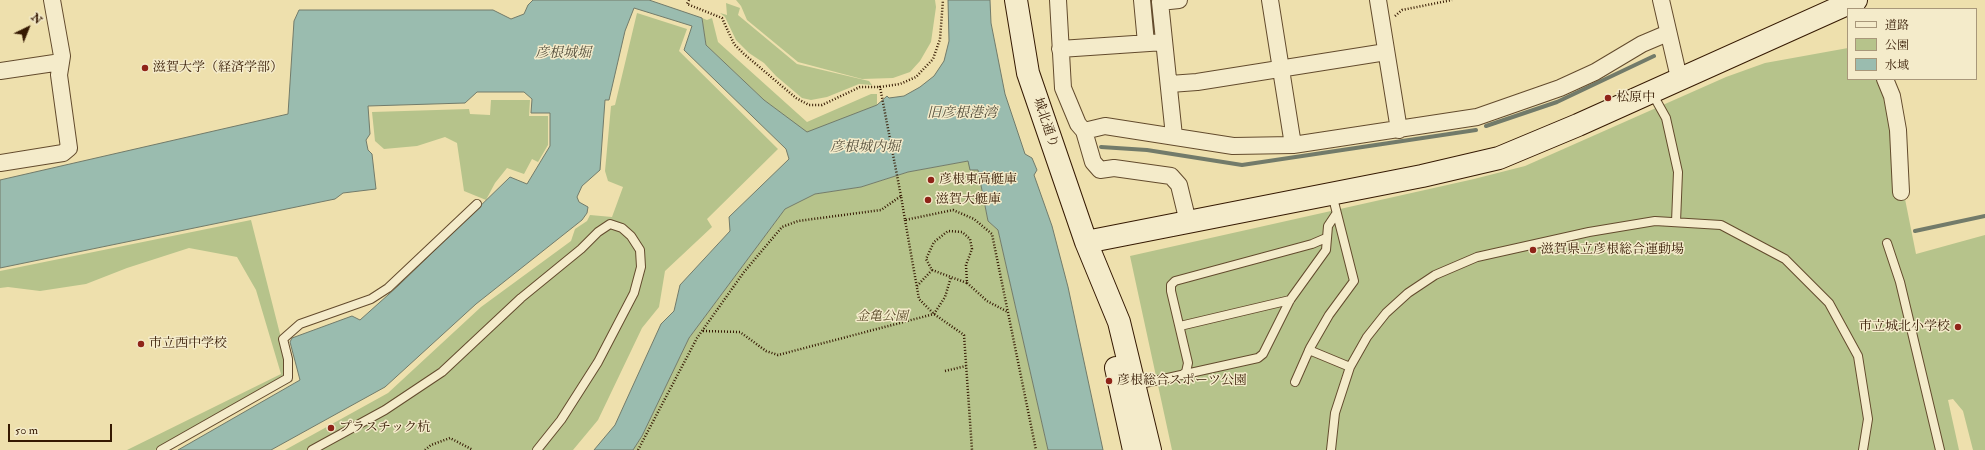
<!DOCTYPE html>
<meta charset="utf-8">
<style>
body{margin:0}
#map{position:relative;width:1985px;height:450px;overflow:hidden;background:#eee0ad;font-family:"IM FELL Double Pica","Noto Serif JP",serif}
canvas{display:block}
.legend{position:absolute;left:1847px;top:8px;width:130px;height:72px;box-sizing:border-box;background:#f4ebca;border:1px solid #a8977a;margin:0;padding:5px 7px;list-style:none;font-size:12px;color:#351902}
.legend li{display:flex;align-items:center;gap:8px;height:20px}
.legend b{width:20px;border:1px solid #a8977a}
.north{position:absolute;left:8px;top:8px;width:40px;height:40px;-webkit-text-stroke:3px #f4ebca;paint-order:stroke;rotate:43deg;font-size:11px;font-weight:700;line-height:16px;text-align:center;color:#351902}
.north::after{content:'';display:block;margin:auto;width:14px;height:18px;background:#351902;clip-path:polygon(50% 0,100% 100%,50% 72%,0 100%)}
.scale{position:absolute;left:8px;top:424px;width:104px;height:18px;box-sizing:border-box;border:2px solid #351902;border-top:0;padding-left:5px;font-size:12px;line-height:14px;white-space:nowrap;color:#351902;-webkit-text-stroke:3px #f4ebca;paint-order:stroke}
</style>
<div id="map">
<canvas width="1985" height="450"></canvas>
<ul class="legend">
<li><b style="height:5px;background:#f4ebca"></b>道路</li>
<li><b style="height:11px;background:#b6c38b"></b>公園</li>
<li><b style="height:11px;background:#9abcaf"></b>水域</li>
</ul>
<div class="north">N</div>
<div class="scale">50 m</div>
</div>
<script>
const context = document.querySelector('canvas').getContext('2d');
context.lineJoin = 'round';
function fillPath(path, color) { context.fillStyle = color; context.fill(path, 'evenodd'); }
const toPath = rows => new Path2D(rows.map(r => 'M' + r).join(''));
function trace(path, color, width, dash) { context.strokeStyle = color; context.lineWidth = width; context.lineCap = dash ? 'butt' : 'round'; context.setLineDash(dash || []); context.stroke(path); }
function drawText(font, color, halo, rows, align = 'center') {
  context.font = font + ' "IM FELL Double Pica","Noto Serif JP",serif'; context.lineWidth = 3; context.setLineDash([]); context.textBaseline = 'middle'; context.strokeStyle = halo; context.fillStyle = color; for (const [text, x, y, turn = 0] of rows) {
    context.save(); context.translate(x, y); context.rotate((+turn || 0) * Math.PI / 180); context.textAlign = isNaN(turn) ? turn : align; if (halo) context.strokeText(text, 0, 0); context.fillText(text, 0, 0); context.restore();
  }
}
const green = toPath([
 [736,0,935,0,936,7,931,42,920,61,910,72,893,78,862,79,798,62,747,20,741,6],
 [726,3,740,8,738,15,797,64,869,81,872,85,859,84,827,97,811,100,802,98,776,76,764,63,749,53,736,40,725,17,720,13,727,15],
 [637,13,687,29,679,51,778,149,707,219,712,227,665,271,659,307,642,328,598,420,573,450,285,450,388,393,481,307,571,241,575,229,587,221,590,215,612,217,623,187,608,181,605,171,611,106,615,105],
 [702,18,707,20,712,18,718,42,807,122,871,94,877,94,877,105,807,133,764,100,706,45],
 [1848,48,1848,79,1881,79,1916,254,1985,235,1985,450,1973,450,1963,411,1953,399,1948,400,1959,450,1172,450,1130,256,1474,179,1525,166,1726,77,1765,63],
 [491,100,530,100,529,116,548,116,548,145,538,162,532,159,524,174,507,168,495,183,486,200,464,191,457,143,445,137,417,146,384,149,375,141,372,112,469,109,470,114,490,115],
 [968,161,978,170,988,221,998,230,1048,450,633,450,642,436,689,338,785,209,815,194,861,187,908,172],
 [251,220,280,334,285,371,282,377,155,450,127,450,281,374,256,290,237,257,189,248,127,268,86,284,40,291,8,287,0,288,0,271]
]);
const water = toPath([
 [533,0,649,0,702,18,706,45,764,100,807,132,877,105,887,96,889,98,904,96,920,87,934,76,944,61,949,41,948,0,990,0,991,23,1005,94,1025,154,1032,158,1037,170,1034,175,1052,226,1068,287,1103,450,1048,450,998,230,988,221,978,170,970,170,968,161,908,172,861,187,815,194,785,209,689,338,642,436,633,450,594,450,615,425,661,324,674,311,680,285,730,231,729,217,789,159,786,149,684,50,692,26,634,8,625,31,609,100,605,100,600,170,582,186,577,197,579,202,588,207,587,213,582,220,476,304,385,387,271,450,178,450,300,380,290,342,292,338,352,316,360,320,398,286,510,177,527,184,550,146,550,113,531,113,532,99,524,92,477,92,465,103,368,106,370,134,366,140,368,150,372,154,376,189,343,193,335,199,0,268,0,180,288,114,294,21,299,10,493,10,511,19,524,14,528,5,533,0]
]);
const stream = toPath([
 [1486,126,1557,102,1654,56],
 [1101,147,1147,150,1242,165,1476,130],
 [1915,231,1985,216]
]);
const path = toPath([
 [689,0,687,4,722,18,734,44,744,54,796,98,809,105,822,105,860,87,880,87],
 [1395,16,1402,10,1452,0],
 [901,196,880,87,900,84,916,77,933,59,940,39,943,0],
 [905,220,919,299,934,314,964,335,972,450],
 [932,270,967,283],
 [917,286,932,270,926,259,934,242,948,231,962,232,970,239,972,249,966,265,967,283,987,301,1008,312],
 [703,331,740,332,766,351,778,355,934,314,945,297,951,277],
 [945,371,966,366],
 [425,450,431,445,450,438,473,450],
 [638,450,697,338,744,272,782,227,798,221,881,210,901,196,905,220,953,210,974,219,992,234,1036,450]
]);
const lane = toPath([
 [1652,93,1666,118,1678,172,1676,222],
 [1887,243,1900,282,1940,450],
 [1180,326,1290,300],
 [1309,350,1350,367],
 [1182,375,1186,372,1188,363,1171,291,1171,285,1175,281,1312,244,1326,238],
 [1295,382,1310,348,1329,315,1354,281,1332,194],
 [1136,385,1258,358,1263,354,1290,300,1326,250,1328,226,1336,214],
 [161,450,288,378,288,359,283,339,300,324,371,299,388,288,477,204],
 [312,450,385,410,442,372,521,298,581,249,598,232,610,224,622,228,631,236,640,250,641,267,634,293,598,362,561,420,537,450],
 [1331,450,1335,413,1350,367,1367,337,1386,313,1408,293,1435,275,1477,257,1589,232,1655,221,1721,225,1785,259,1829,303,1858,356,1868,419,1863,450]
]);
const street = toPath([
 [1058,0,1063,88,1078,124,1084,131,1093,162,1100,170,1114,168,1171,176,1179,185,1188,222],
 [1142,0,1146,43],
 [1270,0,1293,145],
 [1378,0,1399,130],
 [1661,0,1679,78],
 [1060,49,1164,42],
 [0,71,61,62],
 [1885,79,1892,96,1898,130,1901,192],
 [1170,84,1197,82,1386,52],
 [1084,131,1105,126,1233,146,1293,145,1477,117,1560,88,1595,72,1642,44,1668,33],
 [1174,136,1160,2,1179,0],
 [0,163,63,153,69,148,59,75,62,56,52,0]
]);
const secondary = toPath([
 [1016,0,1028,73,1086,242,1119,322,1150,450],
 [1086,242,1422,176,1499,158,1578,125,1856,0],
 [1116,368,1134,450]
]);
const markers = [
 [145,68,4,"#8f2418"],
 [1608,98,4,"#8f2418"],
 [931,180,4,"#8f2418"],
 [928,200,4,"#8f2418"],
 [1533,250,4,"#8f2418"],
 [1958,327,4,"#8f2418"],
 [141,344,4,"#8f2418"],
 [1109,381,4,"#8f2418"],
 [331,428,4,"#8f2418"]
];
const poiNames = [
 ["滋賀大学（経済学部）",153,68],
 ["松原中",1616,98],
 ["彦根東高艇庫",939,180],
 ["滋賀大艇庫",936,200],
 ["滋賀県立彦根総合運動場",1541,250],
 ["市立城北小学校",1950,327,"right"],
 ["市立西中学校",149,344],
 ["彦根総合スポーツ公園",1117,381],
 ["プラスチック杭",339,428]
];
const streetNames = [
 ["城北通り",1045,123,71]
];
const parkNames = [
 ["金亀公園",882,317]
];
const waterNames = [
 ["彦根城堀",563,54],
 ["旧彦根港湾",962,114],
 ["彦根城内堀",865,148]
];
fillPath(green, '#b6c38b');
fillPath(water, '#9abcaf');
trace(water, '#727b6a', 1);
trace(stream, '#727b6a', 4);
trace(lane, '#634b2d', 10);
trace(street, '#634b2d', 18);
trace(secondary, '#351902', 24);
trace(path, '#351902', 2.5, [1, 2]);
trace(lane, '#f4ebca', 8);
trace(street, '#f4ebca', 16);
trace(secondary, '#f4ebca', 22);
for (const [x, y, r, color] of markers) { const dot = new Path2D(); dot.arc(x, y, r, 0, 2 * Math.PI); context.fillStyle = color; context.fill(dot); trace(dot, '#f4ebca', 1.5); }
drawText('13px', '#351902', '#f4ebca', poiNames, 'left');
drawText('13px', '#351902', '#f4ebca', streetNames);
drawText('italic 13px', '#5c4c2b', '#f4ebca', parkNames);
drawText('italic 14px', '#58523f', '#f4ebca', waterNames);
</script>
